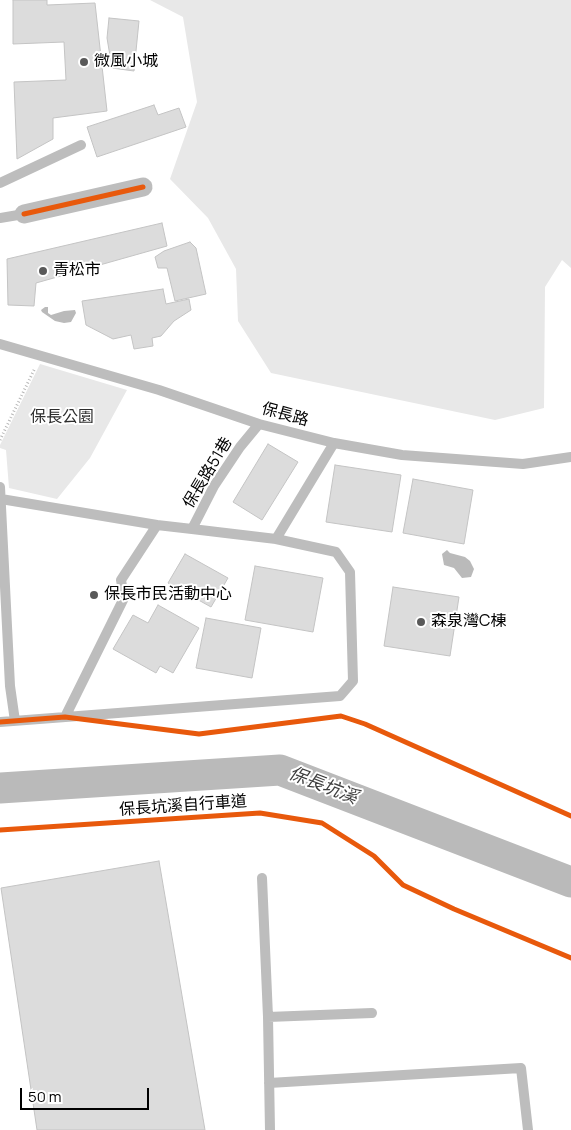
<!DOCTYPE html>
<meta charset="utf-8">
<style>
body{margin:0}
#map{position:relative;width:571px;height:1130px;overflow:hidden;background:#fff;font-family:Manrope,sans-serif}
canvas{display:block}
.scale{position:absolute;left:20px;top:1088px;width:129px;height:22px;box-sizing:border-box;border:2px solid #000;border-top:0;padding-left:6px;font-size:15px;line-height:18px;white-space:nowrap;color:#000;-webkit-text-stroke:4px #fff;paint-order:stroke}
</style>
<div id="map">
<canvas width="571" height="1130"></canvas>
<div class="scale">50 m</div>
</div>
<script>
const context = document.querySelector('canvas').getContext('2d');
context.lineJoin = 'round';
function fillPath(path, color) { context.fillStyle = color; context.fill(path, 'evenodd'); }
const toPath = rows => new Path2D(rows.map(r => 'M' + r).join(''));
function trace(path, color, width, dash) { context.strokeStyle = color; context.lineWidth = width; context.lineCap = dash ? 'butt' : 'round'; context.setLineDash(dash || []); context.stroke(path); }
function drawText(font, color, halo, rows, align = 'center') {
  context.font = font + ' Manrope,"Noto Sans TC",sans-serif'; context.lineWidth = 4; context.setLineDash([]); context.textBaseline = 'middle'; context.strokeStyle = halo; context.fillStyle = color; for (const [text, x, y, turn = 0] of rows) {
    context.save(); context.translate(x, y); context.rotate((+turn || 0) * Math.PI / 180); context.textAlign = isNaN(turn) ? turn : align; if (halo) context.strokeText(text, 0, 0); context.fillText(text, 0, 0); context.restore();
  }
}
const green = toPath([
 [150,0,571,0,571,268,562,260,545,287,544,408,495,420,271,373,238,321,236,269,208,218,170,179,197,102,183,17],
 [40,364,127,390,90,458,57,499,9,488,6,450,0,448,0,445]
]);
const water = toPath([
 [45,307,48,307,48,313,51,315,64,311,75,310,76,313,71,322,64,323,55,321,42,312,41,310],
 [447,550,450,553,465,557,470,561,474,569,471,577,462,578,454,568,444,565,442,554]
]);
const river = toPath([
 [0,788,280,770,571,882]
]);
const building = toPath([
 [13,0,47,0,47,5,95,3,107,111,53,118,53,139,17,159,14,82,66,80,64,42,13,44,13,0],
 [109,18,139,21,134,71,112,68,107,38,109,18],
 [154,105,158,115,179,108,186,127,97,157,87,127,154,105],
 [162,223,167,246,36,283,34,306,8,305,7,259,162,223],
 [190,242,196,248,206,294,175,301,167,268,158,268,155,257,164,251,190,242],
 [163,289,166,304,189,299,191,310,174,321,161,336,152,338,153,346,134,349,131,335,113,339,86,325,82,301,163,289],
 [268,444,298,462,262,520,233,502,268,444],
 [335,465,401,475,392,532,326,522,335,465],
 [413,479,473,490,464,544,403,533,413,479],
 [185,554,228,578,211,607,168,583,185,554],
 [255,566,323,578,313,632,245,620,255,566],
 [393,587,459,597,450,656,384,646,393,587],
 [158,605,199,628,173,673,160,666,156,673,113,649,133,615,148,623,158,605],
 [206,618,261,628,252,678,196,668,206,618],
 [159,861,205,1130,37,1130,1,888,159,861]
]);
const path = toPath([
 [0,440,35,368]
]);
const lane = toPath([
 [0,183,81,145],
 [0,218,24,214],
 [0,344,159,390,259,424,334,443,402,455,523,464,571,457],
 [0,487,10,686,15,721],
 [1,499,157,525],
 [192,529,276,539],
 [65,717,124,598,121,580,157,525,192,529,214,486,240,447,259,424],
 [0,722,340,696,353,681,350,572,336,552,276,539,334,443],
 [262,878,268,1017,270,1130],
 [268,1017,372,1013],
 [269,1083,521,1068,528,1130]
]);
const street = toPath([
 [24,214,143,187]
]);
const cycleway = toPath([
 [24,214,143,187],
 [0,722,65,717,199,734,341,716,365,724,571,816],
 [0,830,260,813,322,823,374,856,403,885,454,909,571,958]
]);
const markers = [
 [84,62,5,"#595959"],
 [43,271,5,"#595959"],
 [94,595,5,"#595959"],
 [421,622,5,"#595959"]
];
const poiNames = [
 ["微風小城",94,62],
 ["青松市",53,271],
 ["保長市民活動中心",104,595],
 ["森泉灣C棟",431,622]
];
const streetNames = [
 ["保長路",285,415,15],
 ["保長路51巷",208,473,-59],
 ["保長坑溪自行車道",183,806,-4]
];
const parkNames = [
 ["保長公園",62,418]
];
const waterNames = [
 ["保長坑溪",323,786,21]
];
fillPath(green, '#e8e8e8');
fillPath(water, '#bababa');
trace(river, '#bababa', 31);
fillPath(building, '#dcdcdc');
trace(building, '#c4c4c4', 1);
trace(path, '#b8b8b8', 3, [1, 2.5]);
trace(lane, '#bdbdbd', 10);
trace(street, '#bdbdbd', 19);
trace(cycleway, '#e8590c', 5);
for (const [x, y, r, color] of markers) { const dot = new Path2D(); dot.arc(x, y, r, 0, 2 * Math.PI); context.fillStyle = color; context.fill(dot); trace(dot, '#fff', 2); }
drawText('16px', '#000', '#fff', poiNames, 'left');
drawText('16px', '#000', '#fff', streetNames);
drawText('16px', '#2d2d2d', '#fff', parkNames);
drawText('italic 18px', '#3e3e3e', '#fff', waterNames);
</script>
